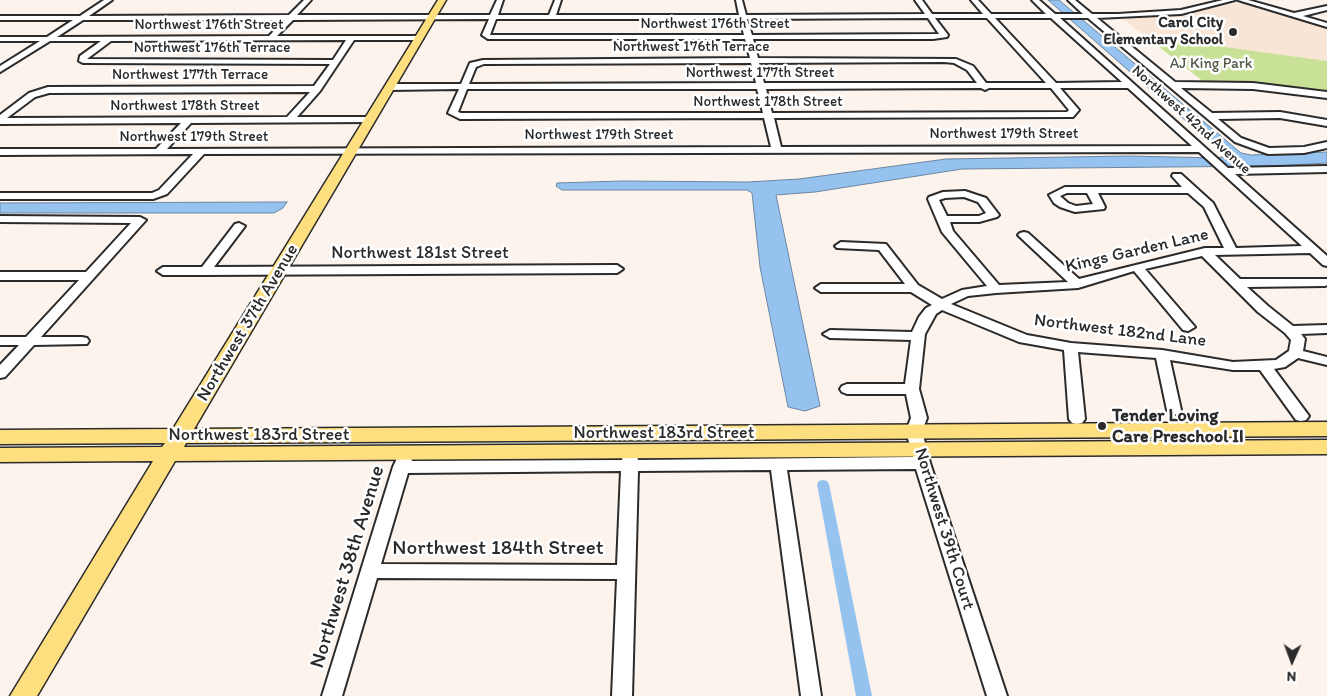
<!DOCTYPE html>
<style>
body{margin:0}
#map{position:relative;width:1327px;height:696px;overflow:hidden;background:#fcf3ec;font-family:Itim,sans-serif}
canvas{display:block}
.north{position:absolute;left:1267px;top:636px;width:50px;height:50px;-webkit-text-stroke:4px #fff;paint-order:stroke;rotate:182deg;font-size:14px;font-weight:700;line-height:20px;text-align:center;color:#2b2b2b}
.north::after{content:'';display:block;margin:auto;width:18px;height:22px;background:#2b2b2b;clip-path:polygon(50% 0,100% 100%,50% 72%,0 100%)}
</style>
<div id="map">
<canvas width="1327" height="696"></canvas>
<div class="north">N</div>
</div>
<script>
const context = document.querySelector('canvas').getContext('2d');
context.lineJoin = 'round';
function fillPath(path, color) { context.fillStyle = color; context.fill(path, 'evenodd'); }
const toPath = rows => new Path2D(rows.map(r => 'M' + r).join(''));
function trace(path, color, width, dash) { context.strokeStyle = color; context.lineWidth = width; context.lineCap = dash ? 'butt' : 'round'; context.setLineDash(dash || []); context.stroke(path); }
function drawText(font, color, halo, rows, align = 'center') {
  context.font = font + ' Itim,sans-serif'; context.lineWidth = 5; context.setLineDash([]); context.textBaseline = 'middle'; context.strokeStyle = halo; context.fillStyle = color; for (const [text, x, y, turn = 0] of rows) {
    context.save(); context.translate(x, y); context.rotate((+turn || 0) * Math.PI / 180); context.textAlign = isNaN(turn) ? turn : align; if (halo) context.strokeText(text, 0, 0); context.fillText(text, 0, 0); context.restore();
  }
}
const built = toPath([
 [1237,3,1244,3,1327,27,1327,61,1145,36,1122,18,1164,17]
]);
const green = toPath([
 [1145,36,1327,61,1327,93,1247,83,1204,82]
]);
const water = toPath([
 [1048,0,1059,0,1241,153,1251,155,1327,152,1327,163,1275,166,962,169,815,192,776,195,820,406,805,411,788,407,760,267,752,193,747,190,562,190,556,186,557,183,622,181,748,182,799,179,946,159,1129,156,1218,158,1226,156,1048,0],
 [287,202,283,208,274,213,0,213,0,203,287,202]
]);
const canal = toPath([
 [823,480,827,481,829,484,872,696,856,696,817,484,819,481,823,480]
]);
const minor = toPath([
 [104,0,112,0,89,16,289,15,304,0,311,0,297,15,490,15,497,0,503,0,498,15,549,15,555,0,561,0,556,15,739,15,736,0,742,0,746,15,925,14,915,0,922,0,932,14,983,14,971,0,978,0,991,14,1046,14,1032,0,1039,0,1055,14,1083,14,1068,0,1075,0,1092,14,1118,14,1181,10,1223,0,1235,0,1181,14,1097,18,1175,82,1253,83,1327,92,1327,98,1253,89,1181,88,1212,113,1280,112,1327,120,1327,126,1280,118,1218,119,1241,138,1269,148,1304,147,1327,142,1327,148,1304,153,1268,154,1235,142,1088,18,1060,18,1228,168,1327,166,1327,172,1235,174,1327,256,1327,266,1323,265,1310,253,1215,255,1240,279,1327,279,1327,285,1325,286,1247,287,1268,306,1293,326,1327,325,1327,333,1301,334,1305,339,1303,351,1327,357,1327,365,1298,358,1285,367,1274,369,1309,416,1306,420,1301,421,1296,420,1260,370,1233,370,1170,360,1181,410,1179,413,1174,415,1169,413,1167,410,1156,358,1078,352,1085,419,1082,423,1077,424,1072,423,1069,419,1064,350,1019,342,942,310,936,314,925,334,919,389,927,418,922,431,930,463,1007,696,987,696,916,469,787,470,821,696,801,696,771,470,638,471,632,696,612,696,617,579,377,578,342,696,322,696,393,467,398,456,404,454,410,456,412,461,622,460,624,453,630,451,636,453,638,460,913,457,906,431,911,418,906,394,847,394,842,392,840,389,842,386,847,384,905,384,911,340,830,338,823,334,830,330,912,332,919,317,926,308,932,305,911,292,821,292,815,288,821,284,905,284,879,250,837,248,835,246,841,242,886,244,918,285,942,299,962,290,987,286,942,232,928,199,929,197,943,192,965,191,986,198,999,215,997,217,979,222,950,222,953,231,999,285,1068,282,1020,237,1018,235,1020,233,1024,232,1028,233,1079,279,1205,248,1224,248,1204,207,1188,193,1098,193,1105,207,1104,209,1075,212,1060,207,1054,203,1049,195,1065,187,1182,187,1172,176,1173,174,1181,174,1213,203,1236,248,1302,246,1199,152,204,154,167,194,153,199,0,199,0,193,152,193,159,190,193,154,0,155,0,149,156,149,181,123,0,124,0,115,29,93,48,87,314,86,330,64,83,63,79,61,80,56,101,41,50,41,0,72,0,66,40,41,0,41,0,37,47,37,73,20,0,20,0,16,80,16,104,0],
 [928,18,939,34,752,35,747,19,928,18],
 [935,18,987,18,1046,83,986,83,973,66,956,59,758,58,753,39,933,39,947,37,948,35,935,18],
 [995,18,1051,18,1122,82,1056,83,995,18],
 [489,19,482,35,488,39,745,39,750,58,483,60,470,63,461,84,389,84,385,87,389,90,459,89,448,113,460,119,764,118,771,147,167,149,191,123,373,122,373,118,370,117,297,117,320,91,354,40,419,40,423,38,419,36,277,36,293,20,489,19],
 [496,19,740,19,744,35,490,35,496,19],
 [83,20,285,20,269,36,57,37,83,20],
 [346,40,333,60,87,59,111,41,346,40],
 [944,62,954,63,967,70,977,83,764,83,759,63,944,62],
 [751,63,756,83,469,84,476,67,484,64,751,63],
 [981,88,985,90,989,88,1051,88,1069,110,1067,112,772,113,766,89,981,88],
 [1060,88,1128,88,1192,146,781,147,774,118,1073,117,1079,110,1060,88],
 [467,89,757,89,763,113,461,113,458,112,467,89],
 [310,92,287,117,7,118,35,97,49,93,310,92],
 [1067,193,1087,193,1093,204,1076,206,1068,203,1060,196,1067,193],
 [964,197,978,202,986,213,979,216,947,216,939,200,945,198,964,197],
 [1202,256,1258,312,1285,333,1291,340,1289,351,1276,360,1233,362,1162,350,1071,343,1027,335,951,304,968,296,996,293,1078,288,1134,271,1183,330,1188,331,1195,327,1145,269,1202,256],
 [621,471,617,565,381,564,408,473,621,471],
 [1238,0,1248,0,1294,13,1327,6,1327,10,1303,16,1327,23,1327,27,1238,0],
 [0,216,140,217,146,220,41,337,82,337,87,338,89,341,87,344,34,345,5,377,0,378,0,365,19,345,0,345,0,337,26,337,79,280,0,280,0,272,86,272,131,223,0,222,0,216],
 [239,223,245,226,214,267,617,265,623,269,617,273,205,275,163,275,157,271,163,267,202,267,235,224,239,223]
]);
const major = toPath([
 [438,0,446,0,194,429,1327,422,1327,436,186,443,184,447,1327,440,1327,454,175,461,37,696,10,696,153,461,0,462,0,448,162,447,165,443,0,444,0,430,173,429,438,0]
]);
const markers = [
 [1233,32,5,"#2b2b2b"],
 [1102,426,5,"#2b2b2b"]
];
const farPoinames = [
 ["Carol City",1223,23],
 ["Elementary School",1223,40]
];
const farStreetnames = [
 ["Northwest 176th Street",715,24],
 ["Northwest 176th Street",209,25],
 ["Northwest 176th Terrace",691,47],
 ["Northwest 176th Terrace",212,48],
 ["Northwest 177th Street",760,73],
 ["Northwest 177th Terrace",190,75],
 ["Northwest 178th Street",768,102],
 ["Northwest 178th Street",185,106],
 ["Northwest 42nd Avenue",1191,120,42],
 ["Northwest 179th Street",1004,134],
 ["Northwest 179th Street",599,135],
 ["Northwest 179th Street",194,137]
];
const farParknames = [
 ["AJ King Park",1211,64]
];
const streetNames = [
 ["Kings Garden Lane",1137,251,-13],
 ["Northwest 181st Street",420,253],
 ["Northwest 37th Avenue",248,323,-59],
 ["Northwest 182nd Lane",1120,331,7],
 ["Northwest 183rd Street",664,433],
 ["Northwest 183rd Street",259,435],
 ["Northwest 39th Court",944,529,73]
];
const poiNames = [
 ["Tender Loving",1112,416],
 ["Care Preschool II",1112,437]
];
const nearStreetnames = [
 ["Northwest 184th Street",498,549],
 ["Northwest 38th Avenue",348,567,-73]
];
fillPath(built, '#f8e5d5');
fillPath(green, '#c8e197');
fillPath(water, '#95c2ef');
trace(water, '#6b86a1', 1);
fillPath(canal, '#95c2ef');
trace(minor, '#2b2b2b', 4);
trace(major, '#2b2b2b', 3);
fillPath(minor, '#fff');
fillPath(major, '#fedf80');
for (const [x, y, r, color] of markers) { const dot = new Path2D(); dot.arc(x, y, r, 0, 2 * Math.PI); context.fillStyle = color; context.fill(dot); trace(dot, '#fff', 2); }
drawText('bold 15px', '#2b2b2b', '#fff', farPoinames, 'right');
drawText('15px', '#2b2b2b', '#fff', farStreetnames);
drawText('15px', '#525846', '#fff', farParknames);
drawText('18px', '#2b2b2b', '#fff', streetNames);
drawText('bold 18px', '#2b2b2b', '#fff', poiNames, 'left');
drawText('21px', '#2b2b2b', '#fff', nearStreetnames);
</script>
